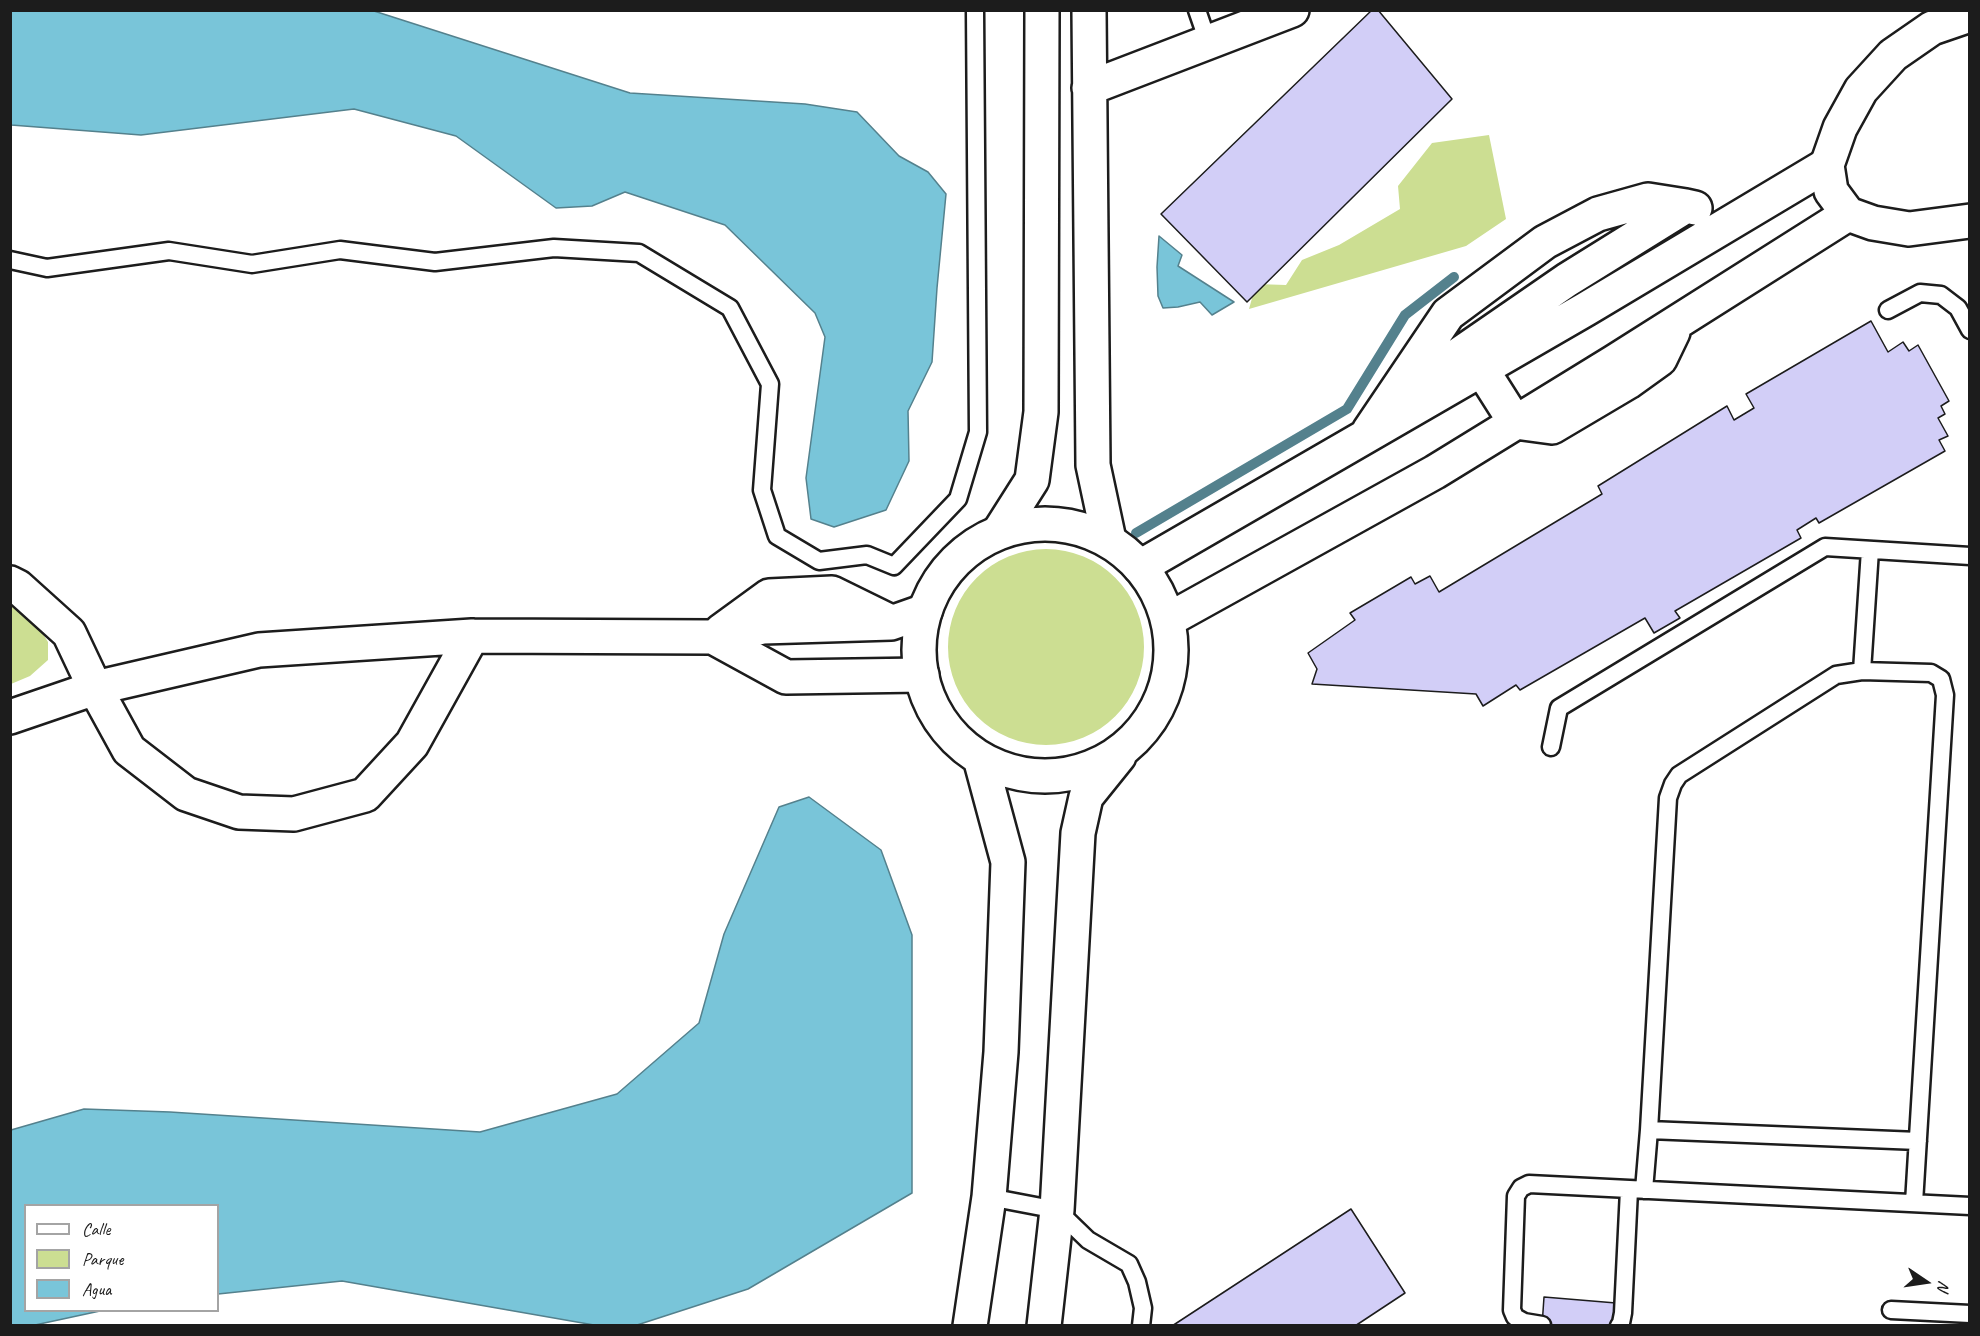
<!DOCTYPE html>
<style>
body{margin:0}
#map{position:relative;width:1980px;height:1336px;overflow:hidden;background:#fff;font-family:Caveat,sans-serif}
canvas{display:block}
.frame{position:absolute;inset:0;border:12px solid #1c1c1c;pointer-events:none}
.legend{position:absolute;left:24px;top:1204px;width:195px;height:108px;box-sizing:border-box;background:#fff;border:2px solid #a4a4a4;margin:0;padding:8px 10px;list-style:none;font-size:18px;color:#1c1c1c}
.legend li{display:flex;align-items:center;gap:12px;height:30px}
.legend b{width:30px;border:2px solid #a4a4a4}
.north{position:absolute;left:1896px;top:1252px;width:60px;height:60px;-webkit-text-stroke:4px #fff;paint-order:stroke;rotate:103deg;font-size:16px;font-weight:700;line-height:24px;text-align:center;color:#1c1c1c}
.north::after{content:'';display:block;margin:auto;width:21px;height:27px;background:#1c1c1c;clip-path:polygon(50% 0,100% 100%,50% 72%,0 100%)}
</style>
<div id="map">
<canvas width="1980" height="1336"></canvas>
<div class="frame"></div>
<ul class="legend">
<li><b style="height:8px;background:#fff"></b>Calle</li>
<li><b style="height:16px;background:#ccde92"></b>Parque</li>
<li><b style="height:16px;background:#79c5d9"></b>Agua</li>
</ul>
<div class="north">N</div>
</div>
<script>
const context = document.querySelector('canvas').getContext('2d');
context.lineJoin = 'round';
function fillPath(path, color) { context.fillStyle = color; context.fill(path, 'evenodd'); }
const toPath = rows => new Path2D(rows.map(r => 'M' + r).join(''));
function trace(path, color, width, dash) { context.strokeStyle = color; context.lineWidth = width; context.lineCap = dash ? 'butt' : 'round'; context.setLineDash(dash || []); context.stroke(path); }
const green = toPath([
 [1489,135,1506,219,1466,246,1249,309,1256,284,1286,285,1302,260,1339,245,1400,209,1398,186,1432,143],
 '948 647a98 98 0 1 1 196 0a98 98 0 1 1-196 0Z',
 [11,601,35,621,48,642,48,660,30,676,11,684]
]);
const water = toPath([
 [10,11,374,11,630,93,805,104,857,112,899,156,928,172,946,194,937,288,932,362,908,411,909,461,886,510,834,527,811,519,806,478,825,337,815,313,725,225,625,192,592,206,556,208,456,136,354,109,141,135,11,125,10,11],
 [1159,236,1182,255,1178,266,1234,302,1212,315,1200,302,1178,307,1163,308,1158,296,1157,267,1159,236],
 [809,797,881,850,912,935,912,1193,748,1289,634,1326,594,1325,342,1281,218,1294,218,1206,26,1206,26,1310,100,1311,35,1325,11,1325,11,1130,84,1109,170,1112,480,1132,617,1094,699,1023,724,934,779,807,809,797]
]);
const stream = toPath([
 [1136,533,1347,409,1405,315,1454,277]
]);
const building = toPath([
 [1372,10,1378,10,1452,99,1247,302,1161,214,1372,10],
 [1871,321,1888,352,1903,342,1909,351,1918,345,1949,401,1941,406,1945,414,1938,418,1948,436,1939,440,1945,451,1819,523,1816,518,1797,530,1801,538,1675,611,1680,618,1654,633,1645,618,1520,690,1516,685,1483,706,1476,694,1312,684,1317,669,1308,653,1355,620,1350,613,1411,577,1415,584,1430,576,1439,592,1602,494,1598,486,1727,406,1734,420,1754,408,1746,394,1871,321],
 [1351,1209,1405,1293,1355,1326,1172,1326,1351,1209],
 [1544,1297,1616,1303,1615,1326,1542,1326,1544,1297]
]);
const lane = toPath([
 [1197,10,1208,42],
 [10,260,47,268,169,251,252,264,340,250,435,262,554,248,639,253,730,308,770,384,762,490,777,536,819,561,867,555,894,566,958,499,978,432,975,10],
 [1888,310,1920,293,1941,295,1958,308,1970,330],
 [1862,671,1870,550],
 [1551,747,1559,708,1825,547,1970,556],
 [1649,1130,1918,1141],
 [1644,1190,1649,1130,1668,798,1673,784,1679,775,1836,675,1862,671,1931,673,1941,679,1945,695,1914,1203],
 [989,1197,1057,1210,1088,1240,1129,1264,1137,1282,1143,1308,1141,1326],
 [1891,1310,1970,1314],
 [1542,1325,1524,1322,1515,1317,1512,1310,1516,1196,1521,1188,1529,1184,1970,1206],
 [1619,1326,1621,1323,1623,1313,1629,1190]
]);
const street = toPath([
 [1089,10,1093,465,1109,540],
 [1089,88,1292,10],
 [1470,351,1515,422,1552,427,1628,382,1660,359,1673,332],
 [1406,391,1567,280,1686,206,1695,208],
 [1369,431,1448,314,1545,242,1598,214,1648,200,1686,206],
 [999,532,1032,480,1041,412,1042,10],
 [1140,567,1586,309,1827,165],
 [10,583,18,587,69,633,95,688,129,750,186,794,239,812,294,814,365,795,412,744,472,636],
 [1168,620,1435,472,1614,362,1848,214],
 [721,631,769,596,832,593,889,621],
 [713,637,786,677,922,675],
 [10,717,95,688,259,650,472,636,713,637,763,627,891,623,925,611]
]);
const secondary = toPath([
 [1970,15,1932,28,1893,55,1861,90,1840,128,1827,165,1831,191,1848,214,1873,223,1909,229,1970,221],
 '919 650a126 126 0 1 1 252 0a126 126 0 1 1-252 0Z',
 [970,1326,989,1197,1001,1052,1008,862,980,758],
 [1044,1326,1057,1210,1078,833,1086,797,1119,756]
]);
fillPath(green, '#ccde92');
fillPath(water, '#79c5d9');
trace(water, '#54818d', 1.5);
trace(stream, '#54818d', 10);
fillPath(building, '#d2cef7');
trace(building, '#1c1c1c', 1.5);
trace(lane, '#1c1c1c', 21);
trace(street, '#1c1c1c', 38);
trace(secondary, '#1c1c1c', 38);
trace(lane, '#fff', 16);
trace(street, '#fff', 33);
trace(secondary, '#fff', 33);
</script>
